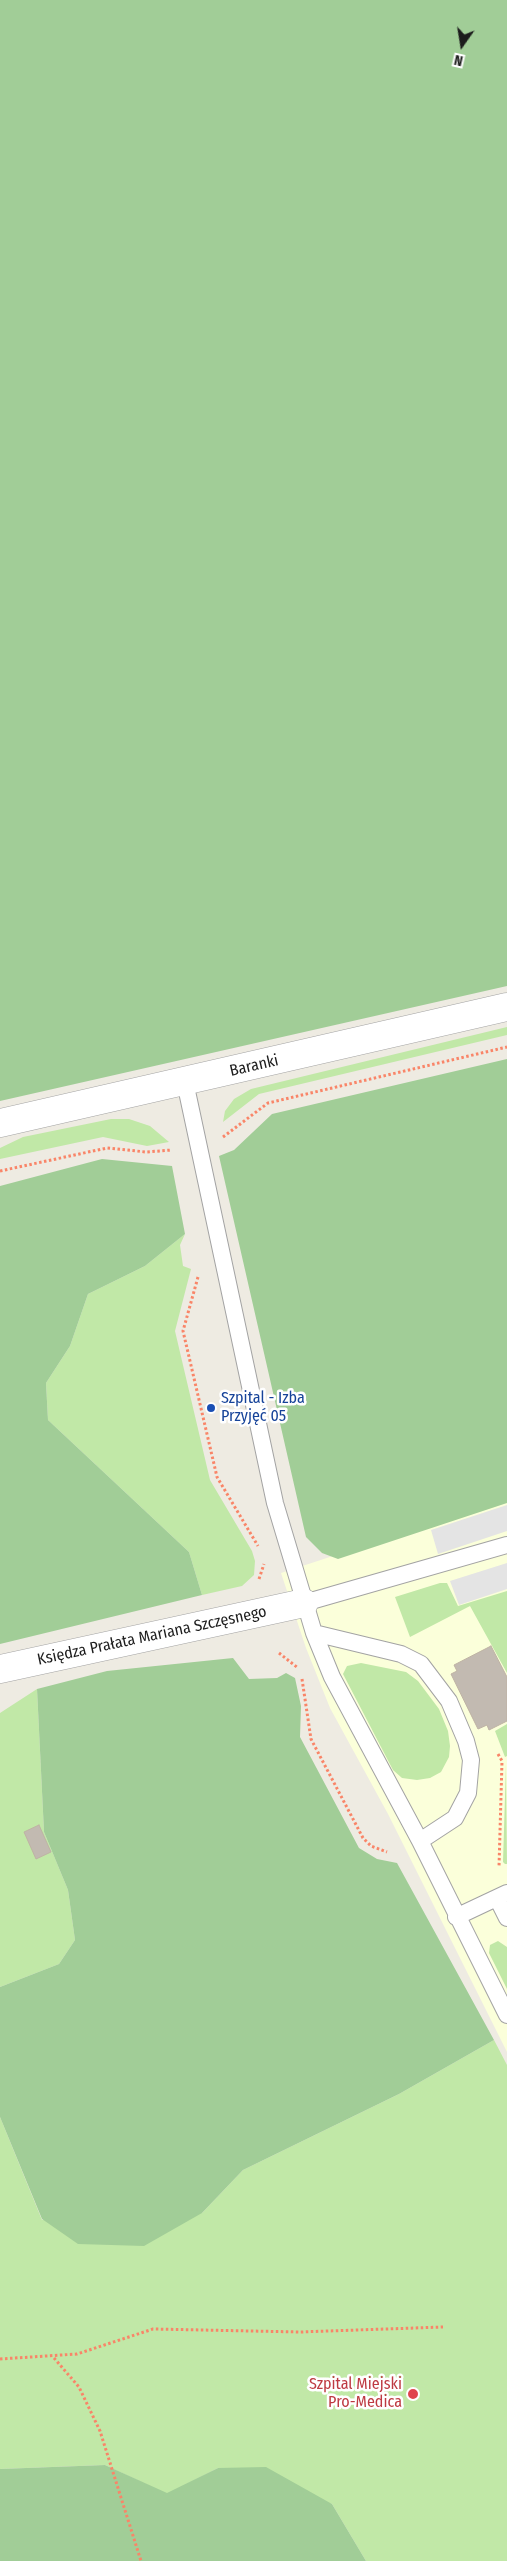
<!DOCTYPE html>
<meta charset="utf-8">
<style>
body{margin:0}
#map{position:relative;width:507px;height:2561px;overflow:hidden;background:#eeebe2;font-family:"Fira Sans Condensed",sans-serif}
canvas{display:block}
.north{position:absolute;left:437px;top:20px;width:50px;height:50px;-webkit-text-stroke:4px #fff;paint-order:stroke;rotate:193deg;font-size:14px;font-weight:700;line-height:20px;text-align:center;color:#1c1c1c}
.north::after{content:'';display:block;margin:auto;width:18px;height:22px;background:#1c1c1c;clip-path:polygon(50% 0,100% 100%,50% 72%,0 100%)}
</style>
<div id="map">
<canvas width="507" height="2561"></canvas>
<div class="north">N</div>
</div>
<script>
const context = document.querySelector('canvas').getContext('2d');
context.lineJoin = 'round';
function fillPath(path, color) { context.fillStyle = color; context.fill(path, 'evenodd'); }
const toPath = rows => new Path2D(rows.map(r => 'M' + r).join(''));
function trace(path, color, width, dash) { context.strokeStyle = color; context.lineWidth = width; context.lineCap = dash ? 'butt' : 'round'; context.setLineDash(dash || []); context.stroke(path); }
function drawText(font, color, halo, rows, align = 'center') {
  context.font = font + ' "Fira Sans Condensed",sans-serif'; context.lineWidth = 5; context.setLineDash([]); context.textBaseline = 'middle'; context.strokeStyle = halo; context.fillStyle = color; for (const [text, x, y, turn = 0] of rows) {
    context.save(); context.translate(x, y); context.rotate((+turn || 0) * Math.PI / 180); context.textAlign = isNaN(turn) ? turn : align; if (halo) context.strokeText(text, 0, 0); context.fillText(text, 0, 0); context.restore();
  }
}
const education = toPath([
 [507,1499,507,2052,388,1814,330,1708,306,1648,281,1573]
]);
const grass = toPath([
 [507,1027,507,1035,259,1094,223,1122,225,1111,234,1099,251,1089],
 [111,1119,129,1119,150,1126,169,1142,147,1146,103,1137,0,1159,0,1148,23,1137],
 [185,1234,180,1245,183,1266,191,1269,175,1331,210,1480,252,1551,255,1561,254,1575,242,1586,202,1595,189,1552,48,1420,46,1383,70,1346,88,1294,145,1266],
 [440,1583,447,1583,458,1606,507,1591,507,1673,470,1606,410,1637,395,1597],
 [361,1663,406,1672,418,1681,439,1709,448,1731,450,1746,449,1757,441,1772,430,1778,417,1780,402,1778,393,1770,343,1674,347,1666],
 [37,1689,44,1832,68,1890,75,1940,59,1964,0,1987,0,1713],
 [507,1724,507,1756,505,1757,495,1731],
 [506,1764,507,1864,505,1864,503,1862],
 [498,1941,507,1947,507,1989,489,1953,490,1945],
 [494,2040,507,2065,507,2561,366,2561,332,2504,218,2468,167,2494,105,2465,0,2469,0,2117,42,2220,202,2213,243,2170,399,2094]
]);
const forest = toPath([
 [0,0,507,0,507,986,0,1101],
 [507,1059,507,1503,338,1559,322,1553,306,1537,219,1156,234,1150,272,1114],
 [102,1159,172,1166,185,1234,145,1266,88,1294,70,1346,46,1383,48,1420,189,1552,202,1595,0,1644,0,1186],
 [233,1658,249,1679,277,1678,286,1673,295,1678,301,1706,300,1737,359,1848,377,1859,397,1863,494,2040,399,2094,243,2170,202,2213,144,2246,78,2244,42,2219,0,2117,0,1987,59,1964,75,1940,68,1890,44,1832,37,1689,107,1671],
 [105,2465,167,2493,218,2468,266,2467,332,2504,366,2561,0,2561,0,2469]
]);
const parking = toPath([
 [507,1505,507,1531,438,1554,431,1530],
 [507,1563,507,1589,459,1605,450,1581]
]);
const building = toPath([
 [491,1646,507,1677,507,1721,489,1730,487,1725,478,1729,451,1674,457,1671,454,1665,491,1646],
 [39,1825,51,1852,36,1859,24,1832,39,1825]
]);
const path = toPath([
 [223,1137,268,1103,507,1047],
 [0,1171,107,1148,146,1152,172,1150],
 [198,1277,183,1331,217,1477,258,1546],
 [259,1579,264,1564],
 [279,1653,298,1668],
 [302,1679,311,1739,363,1838,371,1846,387,1852],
 [498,1754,502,1761,499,1867],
 [54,2358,79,2387,100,2431,141,2561],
 [0,2359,77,2354,153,2329,300,2332,443,2327]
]);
const service = toPath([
 [185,1082,275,1503,314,1633,332,1677,420,1841,507,2015],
 [304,1603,507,1545],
 [314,1633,401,1654,421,1664,449,1701,466,1741,471,1760,468,1793,455,1818,420,1841],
 [497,1898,507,1918],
 [456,1917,507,1893]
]);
const minor = toPath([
 [0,1669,304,1603]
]);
const tertiary = toPath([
 [0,1123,507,1007]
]);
const markers = [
 [211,1408,5,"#1a4fb4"],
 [413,2394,6,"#e0444e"]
];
const streetNames = [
 ["Baranki",254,1066,-13],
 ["Księdza Prałata Mariana Szczęsnego",152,1636,-12]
];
const transitNames = [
 ["Szpital - Izba",221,1399],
 ["Przyjęć 05",221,1417]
];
const healthNames = [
 ["Szpital Miejski",402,2385],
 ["Pro-Medica",402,2403]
];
fillPath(education, '#fbffda');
fillPath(grass, '#c1e8a7');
fillPath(forest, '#a1cd97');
fillPath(parking, '#e4e4e4');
fillPath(building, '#c2bab1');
trace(building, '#bfb3a4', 1);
trace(service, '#a3a3a3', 18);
trace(minor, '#a3a3a3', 29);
trace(tertiary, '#a3a3a3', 29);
trace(path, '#f98568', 3, [2.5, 2.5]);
trace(service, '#fff', 16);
trace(minor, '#fff', 28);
trace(tertiary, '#fff', 28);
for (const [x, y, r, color] of markers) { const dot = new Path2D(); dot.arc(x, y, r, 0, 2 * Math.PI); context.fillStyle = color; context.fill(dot); trace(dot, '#fff', 2); }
drawText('16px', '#1c1c1c', '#fff', streetNames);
drawText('16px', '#164399', '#fff', transitNames, 'left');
drawText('16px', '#be3a42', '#fff', healthNames, 'right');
</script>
